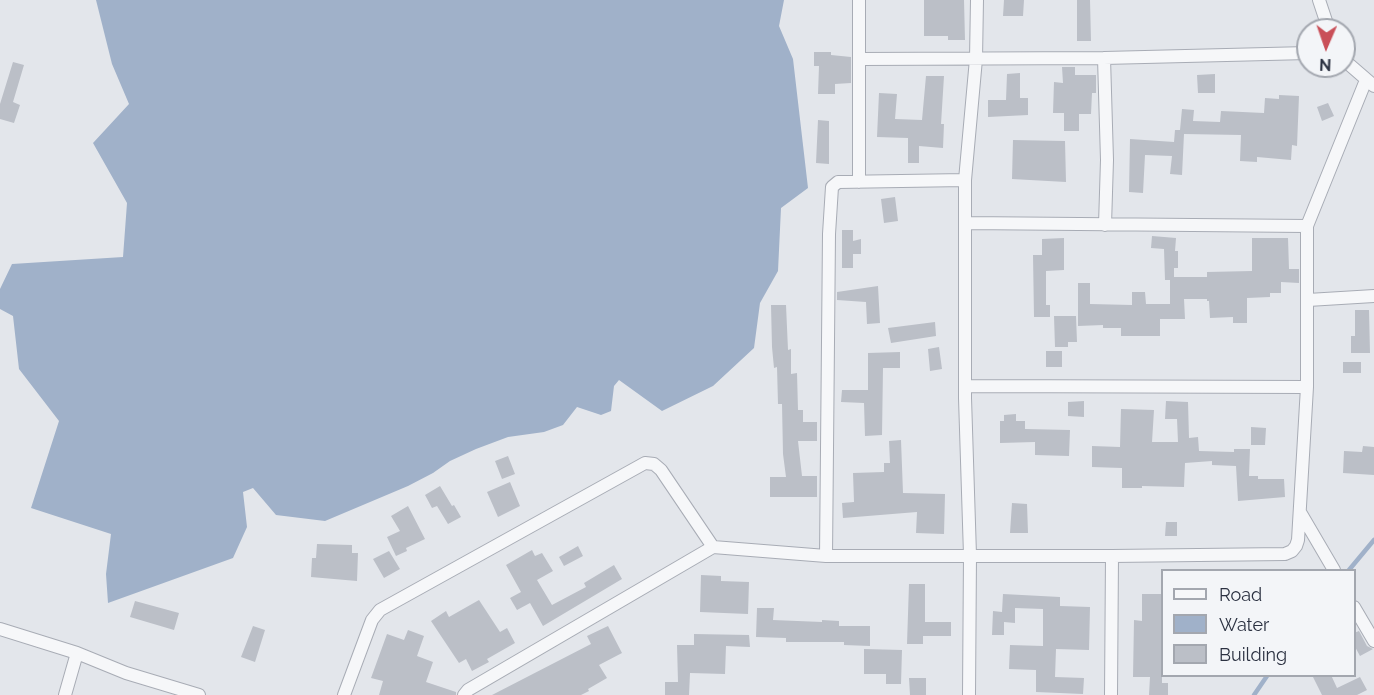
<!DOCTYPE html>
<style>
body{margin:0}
#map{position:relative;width:1374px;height:695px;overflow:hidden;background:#e3e6eb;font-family:Raleway,sans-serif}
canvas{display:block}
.legend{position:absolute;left:1161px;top:569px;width:195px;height:108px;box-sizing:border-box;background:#f3f5f8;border:2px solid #a3a7af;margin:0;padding:8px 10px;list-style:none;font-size:18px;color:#2c3242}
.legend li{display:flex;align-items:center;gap:12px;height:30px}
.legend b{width:30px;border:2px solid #a3a7af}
.north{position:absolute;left:1296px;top:18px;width:60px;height:60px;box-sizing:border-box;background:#f3f5f8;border:2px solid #a3a7af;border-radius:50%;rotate:182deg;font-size:16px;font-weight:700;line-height:24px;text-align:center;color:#2c3242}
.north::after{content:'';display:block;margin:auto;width:21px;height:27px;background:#c94f58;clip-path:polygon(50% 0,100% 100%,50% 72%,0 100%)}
</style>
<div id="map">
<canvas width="1374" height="695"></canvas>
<ul class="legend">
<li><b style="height:8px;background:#f6f7f9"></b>Road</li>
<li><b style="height:16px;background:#a0b1c9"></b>Water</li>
<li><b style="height:16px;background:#bbbfc7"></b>Building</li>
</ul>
<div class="north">N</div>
</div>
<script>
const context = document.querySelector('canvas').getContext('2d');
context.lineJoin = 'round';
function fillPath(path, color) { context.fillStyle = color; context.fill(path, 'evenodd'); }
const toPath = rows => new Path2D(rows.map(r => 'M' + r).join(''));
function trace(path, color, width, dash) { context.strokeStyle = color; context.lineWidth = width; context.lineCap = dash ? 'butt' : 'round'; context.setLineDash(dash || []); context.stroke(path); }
const water = toPath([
 [96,0,784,0,779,26,793,59,808,188,781,208,778,271,760,303,754,348,713,386,662,411,619,380,614,386,611,411,601,415,577,407,563,425,544,432,508,437,476,449,450,461,433,473,408,486,325,521,276,515,253,488,243,492,247,527,233,558,108,603,106,574,111,534,31,508,59,421,19,369,13,316,0,309,0,289,12,264,123,257,127,203,93,143,129,104,112,64]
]);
const stream = toPath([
 [1349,570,1374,540],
 [1254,695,1267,676]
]);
const building = toPath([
 [924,0,964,0,965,40,948,40,948,36,924,36],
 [1004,0,1024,0,1023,16,1003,16],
 [1077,0,1090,0,1091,41,1077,41],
 [814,52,831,52,831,55,851,57,851,83,835,84,835,94,818,94,819,66,814,66],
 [13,62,24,65,13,102,20,105,14,123,0,119,0,104],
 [1062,67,1075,67,1075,75,1096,75,1096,93,1092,93,1091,114,1079,114,1079,131,1064,131,1064,113,1053,113,1054,82,1063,83],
 [1020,73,1020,98,1028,98,1028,115,988,117,988,100,1006,100,1007,74],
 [1215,74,1215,93,1198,93,1197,75],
 [926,76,944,76,941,124,944,124,943,148,919,146,919,163,908,163,908,138,877,137,879,93,897,94,895,119,922,120],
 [1279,95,1299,96,1297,146,1292,145,1291,160,1257,157,1257,162,1240,161,1241,135,1184,134,1182,175,1170,174,1172,156,1145,155,1143,193,1129,192,1130,139,1174,142,1175,130,1180,130,1182,109,1194,110,1193,121,1220,122,1221,111,1264,113,1265,98,1279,99],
 [1328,103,1334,116,1322,121,1317,107],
 [818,120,829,121,829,164,816,163],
 [1013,140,1065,141,1066,182,1012,179],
 [895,197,898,221,884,223,881,199],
 [842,230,853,230,853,241,861,239,861,254,853,254,853,268,842,268],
 [1152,236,1176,238,1175,251,1178,251,1178,268,1174,268,1174,277,1207,277,1207,272,1252,271,1252,238,1288,238,1289,269,1299,269,1299,283,1281,282,1281,293,1270,293,1270,297,1247,298,1247,323,1233,323,1233,317,1210,318,1209,301,1207,301,1207,299,1184,299,1185,319,1160,319,1160,336,1121,336,1121,328,1103,328,1103,325,1078,326,1078,283,1090,283,1090,304,1132,305,1132,292,1145,292,1146,304,1170,304,1170,280,1165,280,1164,249,1151,248],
 [1064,238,1064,270,1046,271,1046,305,1050,305,1050,317,1034,317,1033,255,1042,255,1042,239],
 [878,286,880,323,867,324,866,302,837,300,837,292],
 [771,305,786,305,788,350,791,349,791,374,797,373,798,410,803,410,803,422,817,422,817,441,798,441,802,476,817,476,817,497,770,497,770,477,786,477,783,454,782,404,778,404,777,367,774,368,772,347],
 [1355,310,1369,310,1370,353,1351,353,1351,336,1355,336],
 [1054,316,1076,316,1077,342,1068,342,1068,347,1055,347],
 [935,322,936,336,891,343,888,328],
 [939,347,942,369,930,371,928,349],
 [1046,351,1062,351,1062,367,1046,367],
 [900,352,900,368,883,368,882,435,865,436,864,403,841,402,842,390,868,390,868,353],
 [1343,362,1361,362,1361,373,1343,373],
 [1084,401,1084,417,1068,416,1068,402],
 [1166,401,1188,402,1189,438,1198,437,1199,451,1234,452,1234,449,1250,449,1249,476,1258,476,1258,479,1284,479,1285,497,1238,501,1236,466,1212,465,1212,461,1185,463,1184,487,1142,486,1142,488,1122,488,1122,468,1092,467,1092,446,1120,447,1121,409,1154,410,1152,442,1178,442,1177,419,1165,419],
 [1016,414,1016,421,1025,421,1025,429,1070,430,1069,456,1035,455,1035,442,1000,443,1000,421,1004,421,1004,415],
 [1251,427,1266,428,1265,445,1251,445],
 [901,440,903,493,945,494,944,534,916,533,917,512,843,518,842,503,854,502,853,473,884,472,884,463,890,463,889,441],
 [1363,446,1374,447,1374,475,1343,473,1344,451,1362,452],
 [508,456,515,474,502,479,495,461],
 [510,482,520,506,498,517,487,492],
 [440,486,452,506,454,505,461,517,448,524,437,506,432,508,425,495],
 [1012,503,1027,504,1028,533,1010,533],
 [408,506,425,539,406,548,407,551,396,556,387,537,400,531,391,516],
 [1166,522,1177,522,1177,536,1165,536],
 [317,544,352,545,352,553,358,553,357,581,311,577,312,558,316,558],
 [578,546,583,556,564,566,559,557],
 [532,550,535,556,542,553,553,571,537,580,552,605,586,587,584,583,614,565,622,579,543,626,530,603,517,610,510,598,521,592,506,565],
 [389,551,400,569,384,578,373,559],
 [701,575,721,576,721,581,749,582,748,614,700,612],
 [909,584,925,584,925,622,951,622,951,636,923,636,923,644,907,644],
 [1003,594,1060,597,1060,606,1090,607,1089,650,1056,649,1055,677,1084,678,1083,694,1036,692,1036,670,1009,669,1010,645,1043,646,1043,609,1015,608,1015,623,1004,622,1004,635,992,635,993,611,1002,612],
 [1142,594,1162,594,1162,683,1168,683,1168,695,1149,695,1150,677,1133,677,1134,620,1142,621],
 [479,600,500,632,507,628,515,643,487,659,489,662,472,671,466,659,459,663,431,621,446,611,449,617],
 [135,601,179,613,174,630,130,617],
 [757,608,774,608,773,620,822,622,822,620,839,621,839,626,870,626,870,646,844,645,844,642,786,642,786,638,756,637],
 [253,626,265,630,255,662,241,657],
 [608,626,622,653,599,665,607,678,588,689,589,691,581,695,492,695,591,644,587,636],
 [408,630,424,636,417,656,433,662,426,682,456,692,456,695,379,695,383,681,371,678,387,634,404,640],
 [1359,631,1367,646,1373,649,1360,656,1354,645,1354,633],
 [694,634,749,635,750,647,726,646,725,674,690,673,689,695,665,695,665,682,678,682,677,645,694,645],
 [864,649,902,650,901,684,886,684,886,674,864,674],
 [1312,675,1331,675,1337,688,1360,677,1367,690,1357,695,1322,695],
 [909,678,926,678,926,695,910,695]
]);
const street = toPath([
 [859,0,859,182],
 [1319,0,1329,30],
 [1104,58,1107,160,1105,225],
 [860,59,1104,58,1308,53],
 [1344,60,1374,86],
 [965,223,1307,226],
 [1308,300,1374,296],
 [965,386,1307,387],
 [1300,512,1334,570],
 [826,556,829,234,832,187,838,182,965,180],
 [1354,607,1374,641],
 [0,629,77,653,126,673,199,695],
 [65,695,77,653],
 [344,695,372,620,380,610,645,463,654,464,661,470,713,547],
 [464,695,468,690,713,547,826,556,1112,556,1285,554,1292,551,1296,546,1298,540,1307,387,1307,226,1366,80],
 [969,695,970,555,965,398,965,180,976,59,977,0],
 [1111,695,1112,556]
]);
fillPath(water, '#a0b1c9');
trace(stream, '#a0b1c9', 4.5);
fillPath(building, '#bbbfc7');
trace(street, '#a8acb5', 14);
trace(street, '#f6f7f9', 12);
</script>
